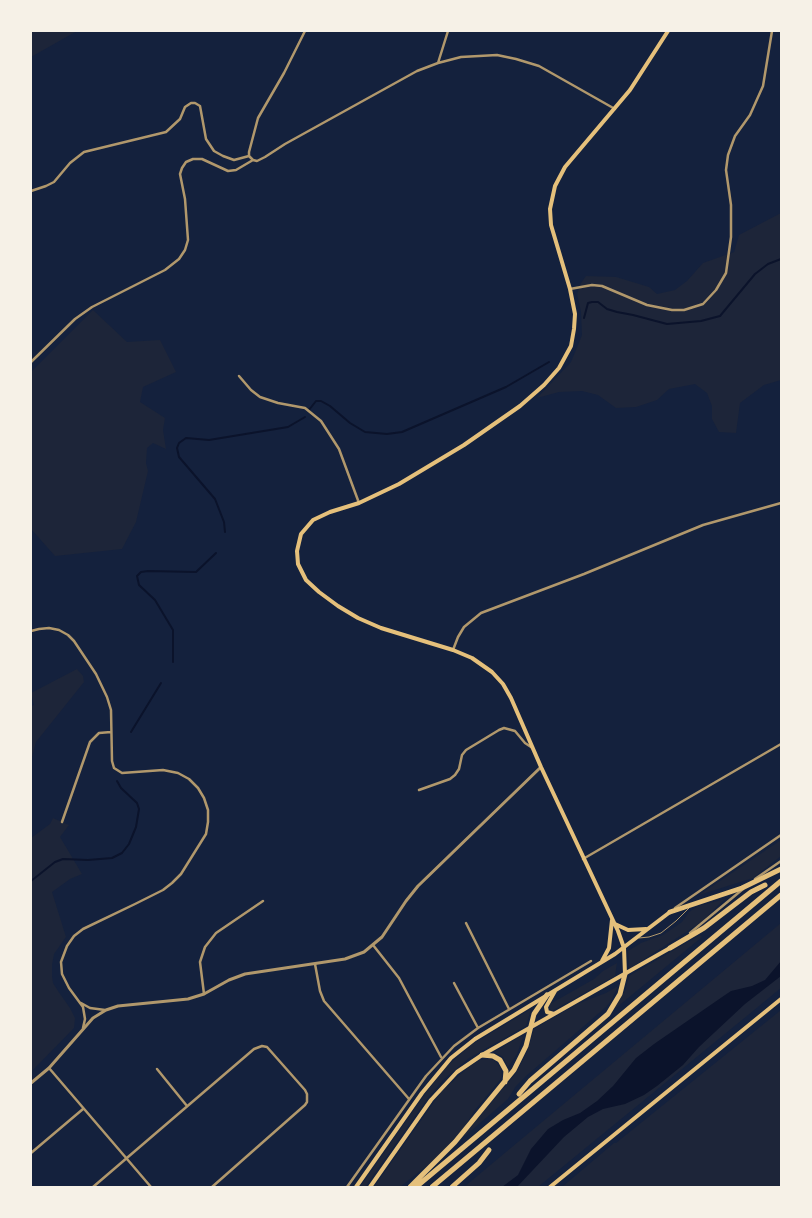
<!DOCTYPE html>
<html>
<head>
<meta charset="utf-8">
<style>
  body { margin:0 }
  #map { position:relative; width:812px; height:1218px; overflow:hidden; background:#14213d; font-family:Arial,sans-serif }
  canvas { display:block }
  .frame { position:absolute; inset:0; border:32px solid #f6f1e7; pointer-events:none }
</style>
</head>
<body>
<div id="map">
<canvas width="812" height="1218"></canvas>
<div class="frame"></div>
</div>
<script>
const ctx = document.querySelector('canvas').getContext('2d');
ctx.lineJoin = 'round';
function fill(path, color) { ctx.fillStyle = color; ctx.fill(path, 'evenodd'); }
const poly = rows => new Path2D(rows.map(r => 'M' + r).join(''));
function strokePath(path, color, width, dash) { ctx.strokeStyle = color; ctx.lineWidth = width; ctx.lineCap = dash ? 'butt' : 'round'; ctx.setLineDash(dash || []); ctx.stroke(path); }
const green = poly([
  [31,31,77,31,31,57],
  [781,213,781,380,764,385,740,403,736,433,719,432,712,419,712,406,707,393,695,384,669,389,657,400,636,407,616,408,598,395,582,391,559,392,537,398,571,362,582,335,581,312,577,294,581,283,586,276,616,277,649,287,657,294,675,290,687,281,703,263,734,252,739,235],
  [93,310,127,342,160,340,176,372,143,387,140,402,165,418,163,430,166,449,153,443,147,448,146,463,148,471,136,522,122,549,55,556,31,529,31,372],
  [77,669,83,676,84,682,36,742,31,761,31,706,34,705,31,693],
  [53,818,69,825,60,837,82,874,70,879,52,892,66,937,54,954,52,965,52,976,53,983,58,991,70,1008,75,1018,74,1028,31,1072,31,838,50,824],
  [781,840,781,856,753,878,699,895],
  [725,899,700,923,629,969,628,951,641,943,663,935,682,922,689,912,698,906],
  [781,923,781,988,538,1187,464,1187],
  [700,935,702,937,616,1008,615,1007,625,991,629,976],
  [617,963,615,976,552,1011,550,1009,550,1004,594,979,603,971],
  [618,986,611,1001,606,1007,526,1076,516,1086,508,1099,465,1136,464,1135,516,1073,527,1052,534,1029,577,1004,606,993],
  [531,1009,526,1026,469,1058,443,1080,428,1098,365,1187,360,1187,425,1094,446,1067,471,1045],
  [781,1010,781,1187,562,1187,614,1143,616,1143],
  [521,1036,523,1037,517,1054,508,1067,503,1057,494,1052],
  [490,1059,494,1060,501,1068,502,1076,500,1080,474,1111,464,1128,450,1143,434,1160,400,1187,374,1187,441,1092,470,1066,480,1060]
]);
const water = poly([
  [781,961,781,976,745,1004,699,1047,683,1065,657,1086,644,1095,625,1104,603,1109,588,1117,564,1137,517,1187,502,1187,518,1175,531,1149,548,1129,563,1120,580,1113,597,1101,613,1086,636,1058,654,1044,725,995,731,991,752,986,765,980]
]);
const stream = poly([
  [584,318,588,303,592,302,598,302,607,309,617,312,633,315,667,324,701,321,720,316,755,274,768,264,781,259],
  [309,410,316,401,321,401,330,406,350,423,365,432,387,434,402,432,506,387,549,362],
  [225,532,224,522,215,499,179,457,177,448,179,443,186,438,209,440,288,427,305,417],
  [173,662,173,630,155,600,139,585,137,576,141,572,148,571,196,572,216,553],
  [131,732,161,683],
  [31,881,55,862,63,859,88,860,112,858,122,853,129,844,136,827,139,809,137,803,121,788,117,781]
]);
const service = poly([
  [639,938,649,937,661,933,676,921,689,908]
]);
const minor = poly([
  [305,31,284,73,258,118,249,152,249,156,253,160,257,161,265,157,285,144,417,71,438,63,461,57,497,55,516,59,539,66,615,109],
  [438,63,448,31],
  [31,191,46,186,54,182,70,163,84,152,166,132,180,119,185,107,191,103,195,103,200,106,206,139,214,151,223,156,234,160,249,156],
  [570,289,592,285,602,286,647,305,672,310,684,310,703,304,716,290,726,273,731,237,731,205,726,170,728,155,735,136,750,115,763,86,772,31],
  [31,362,75,319,92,307,165,270,179,259,185,250,188,240,185,199,180,174,182,168,186,162,193,159,202,159,228,171,236,170,253,160],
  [239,376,251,390,260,397,278,403,305,408,321,421,339,449,359,503],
  [31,631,39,629,49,628,59,630,68,635,74,641,96,674,107,697,111,710,112,761,114,768,122,773,163,770,178,773,189,779,198,788,204,798,208,810,208,822,206,834,181,874,172,883,163,890,135,904,83,929,74,936,67,946,61,962,62,974,69,988,83,1007,85,1019,83,1028],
  [453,650,458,637,464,627,481,613,584,574,703,525,781,503],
  [419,790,450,779,455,775,459,769,462,755,466,750,499,730,504,728,515,731,525,743,531,747],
  [62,822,90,742,99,733,111,732],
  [583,859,781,744],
  [755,879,781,861],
  [675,908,781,835],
  [466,923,509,1009],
  [690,933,743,889],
  [373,945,399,978,441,1057],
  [315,964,320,991,324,1001,409,1099],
  [454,983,478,1028],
  [204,994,200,962,205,947,216,933,263,901],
  [81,1003,90,1008,105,1010],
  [49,1068,151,1187],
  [157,1069,187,1106],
  [31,1153,83,1109],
  [93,1187,254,1049,262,1046,267,1047,305,1090,307,1094,307,1102,305,1105,212,1187],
  [347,1187,426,1076,454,1046,478,1028,591,961]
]);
const tertiary = poly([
  [31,1083,49,1068,93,1018,106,1010,118,1006,188,999,204,994,229,980,245,974,345,959,364,952,382,937,406,901,418,886,541,767]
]);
const secondary = poly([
  [615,924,628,930,646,929],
  [602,961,609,948,612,920],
  [625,974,624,948,618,931,541,767,511,698,503,684,492,672,472,658,453,650,381,628,358,618,338,606,319,592,306,580,298,564,297,551,301,534,313,520,330,512,359,503,399,484,464,445,520,406,544,385,559,368,571,346,574,329,575,314,570,289,551,225,550,209,555,186,565,167,630,90,668,31],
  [554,1014,547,1012,546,1007,555,991],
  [356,1187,422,1093,451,1058,475,1039,615,954,670,912],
  [370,1187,431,1100,457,1072,482,1055,670,948],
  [550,1187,781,999]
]);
const motorway = poly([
  [670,912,742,888,781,869],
  [670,948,704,928,751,892,765,885],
  [482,1055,493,1056,500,1060,506,1071,505,1082],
  [519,1094,530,1081,608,1014,620,994,625,974],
  [410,1187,455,1142,514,1070,526,1046,534,1014,547,995],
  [416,1187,781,881],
  [432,1187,781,895],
  [452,1187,479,1163,489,1150]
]);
fill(green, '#1d2539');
fill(water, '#0b132b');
strokePath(stream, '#0b132b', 2);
strokePath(service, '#b1986c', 1);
strokePath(minor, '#b1986c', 2.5);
strokePath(tertiary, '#b1986c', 3);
strokePath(secondary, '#e5c07b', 4);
strokePath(motorway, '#e5c07b', 5);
</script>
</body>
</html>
